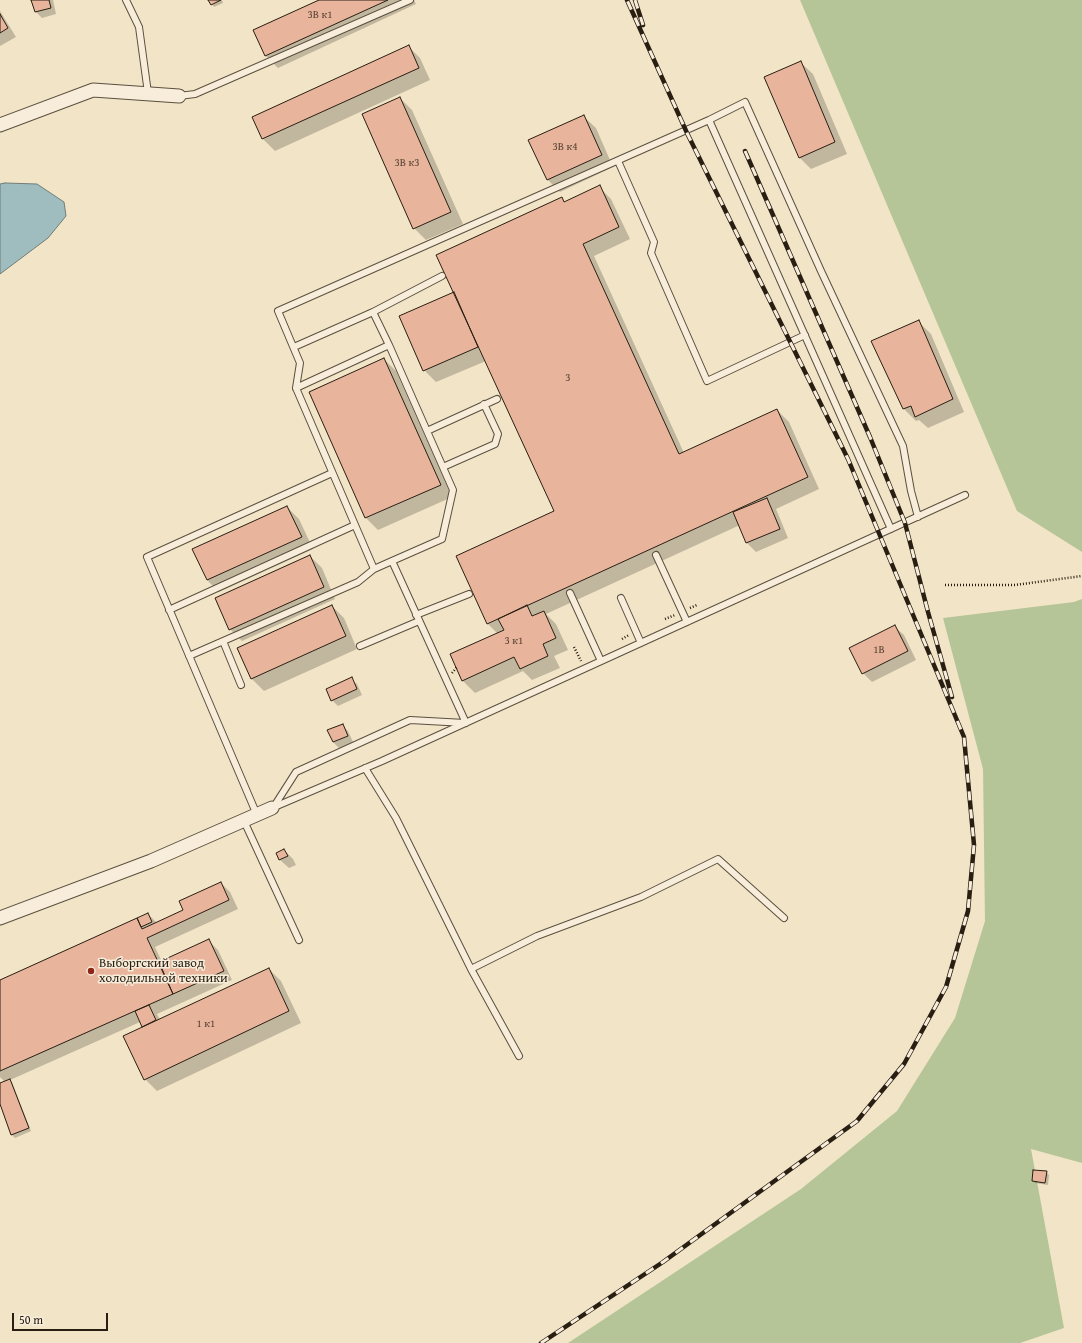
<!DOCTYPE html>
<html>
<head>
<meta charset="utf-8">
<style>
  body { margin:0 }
  #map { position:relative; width:1082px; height:1343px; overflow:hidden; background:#f2e4c6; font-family:"Gentium Book Plus",serif }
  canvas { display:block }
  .scale { position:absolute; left:12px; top:1313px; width:96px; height:18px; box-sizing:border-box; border:2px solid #281e12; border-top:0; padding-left:5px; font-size:12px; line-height:14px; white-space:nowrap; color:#281e12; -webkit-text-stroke:3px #f7edda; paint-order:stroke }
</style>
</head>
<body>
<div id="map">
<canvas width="1082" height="1343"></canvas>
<div class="scale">50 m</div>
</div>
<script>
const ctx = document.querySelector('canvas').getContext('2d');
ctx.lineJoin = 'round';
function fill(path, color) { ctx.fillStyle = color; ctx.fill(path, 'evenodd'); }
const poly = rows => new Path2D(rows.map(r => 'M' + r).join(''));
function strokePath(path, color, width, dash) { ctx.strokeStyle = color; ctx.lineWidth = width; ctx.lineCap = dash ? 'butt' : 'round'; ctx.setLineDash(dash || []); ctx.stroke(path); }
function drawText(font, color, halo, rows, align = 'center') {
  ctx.font = font + ' "Gentium Book Plus",serif'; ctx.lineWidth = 3; ctx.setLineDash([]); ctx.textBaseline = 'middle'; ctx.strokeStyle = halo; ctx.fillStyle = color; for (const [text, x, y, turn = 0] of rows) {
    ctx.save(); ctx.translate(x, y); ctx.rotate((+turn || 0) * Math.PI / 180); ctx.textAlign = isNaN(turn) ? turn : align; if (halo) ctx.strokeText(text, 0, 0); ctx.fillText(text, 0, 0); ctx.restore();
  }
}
const green = poly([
  [800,0,1082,0,1082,552,1017,511],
  [1082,599,1082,1163,1031,1149,1064,1328,1020,1343,568,1343,801,1189,897,1111,955,1018,985,921,983,769,943,618,1074,602]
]);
const water = poly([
  [5,183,37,184,64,202,66,216,48,238,0,274,0,184,5,183]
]);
const shadow = poly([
  [32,0,53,0,56,14,42,18,36,12],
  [210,0,222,0,223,3,214,7],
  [322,0,414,0,416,4,278,68,266,56,254,31],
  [0,11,16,37,0,46],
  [408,46,420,58,430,80,275,151,263,139,253,117],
  [800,62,813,74,847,154,811,169,799,157],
  [400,98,412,110,463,224,426,240,414,228],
  [583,116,596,128,613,167,560,192,548,180],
  [599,187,611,199,630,239,594,256,684,453,777,410,789,422,819,489,776,509,788,538,756,552,747,543,740,525,546,614,556,624,568,650,554,656,560,668,532,680,523,671,475,693,463,681,451,655,497,633,487,623,555,512,486,361,436,382,424,370,455,292,562,198,565,202],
  [919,322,931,334,964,412,928,428,919,420,916,421,904,409,873,342],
  [384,359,396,371,452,497,378,530,366,518,310,392],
  [287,507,299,519,313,549,219,592,207,580],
  [310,556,322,568,335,599,242,641,230,629],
  [332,606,344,618,357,649,264,691,252,679,238,648],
  [895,627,904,635,916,660,872,682,863,673],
  [351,679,357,684,362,695,338,706,332,700],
  [342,725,348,731,353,742,339,748,333,742],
  [284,850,293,859,296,865,289,868,280,860],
  [221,883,230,892,238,909,155,947,162,962,209,941,218,950,232,980,157,1014,160,1020,269,969,281,981,301,1023,157,1091,145,1079,144,1028,140,1022,10,1080,12,1082,31,1131,15,1138,12,1135,0,1102,0,1084,5,1082,0,1077,0,982,148,914,157,923,185,911],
  [1046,1172,1049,1175,1048,1185,1035,1183,1033,1181]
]);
const building = poly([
  [31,0,49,0,51,8,35,12,31,0],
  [208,0,221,0,211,5,208,0],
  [319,0,388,0,265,56,253,30,319,0],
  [0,14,8,28,0,33,0,14],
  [409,45,419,68,262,139,252,117,409,45],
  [801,61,835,142,799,158,764,77,801,61],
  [400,97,451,212,413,229,362,114,400,97],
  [584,115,602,155,547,180,528,140,584,115],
  [600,185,619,227,583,244,679,454,777,409,808,477,487,624,456,556,554,511,436,255,562,197,564,202,600,185],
  [454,292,478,347,423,371,399,316,454,292],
  [919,320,953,399,915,417,911,406,903,409,871,341,919,320],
  [384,358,441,485,365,518,309,392,384,358],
  [767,498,780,529,746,543,733,512,767,498],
  [287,506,302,537,207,580,192,549,287,506],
  [310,555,324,587,229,630,215,598,310,555],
  [332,605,346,636,251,679,237,648,332,605],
  [527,605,532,616,544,611,556,638,543,644,548,656,520,669,514,657,462,681,450,654,504,630,498,619,527,605],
  [895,625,908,651,862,674,849,648,895,625],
  [352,677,357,689,331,701,326,689,352,677],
  [343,724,348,736,333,742,327,730,343,724],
  [284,849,288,856,279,860,276,853,284,849],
  [221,882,229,900,147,938,173,994,0,1071,0,980,137,918,142,929,183,910,179,901,221,882],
  [148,913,152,922,141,927,137,918,148,913],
  [209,939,224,971,173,994,159,962,209,939],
  [269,968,289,1011,144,1080,123,1036,269,968],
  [149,1005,156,1020,142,1027,135,1011,149,1005],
  [10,1079,29,1128,11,1135,0,1104,0,1083,10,1079],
  [1033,1170,1047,1171,1045,1183,1032,1181,1033,1170]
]);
const path = poly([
  [945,585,1015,585,1082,576],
  [690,608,697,605],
  [665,619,675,615],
  [622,639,629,635],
  [574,647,581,661],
  [452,673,457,667]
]);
const lane = poly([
  [126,0,139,27,148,93],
  [179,96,195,94,410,0],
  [709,120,891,529],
  [618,161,654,242,651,253,707,381,805,335],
  [373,312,442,276],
  [294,347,373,312,389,345],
  [296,388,300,363,278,311,709,120,745,102,821,271,903,446,911,491,918,517],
  [427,431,497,399],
  [443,467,495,444,498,434,484,404],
  [656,555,687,622],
  [392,561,374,569,296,388,389,345,453,490,442,539,392,561,466,723],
  [570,593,601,661],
  [621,598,641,643],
  [169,610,355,525],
  [416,615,469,594],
  [223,641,241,685],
  [360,646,419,621],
  [189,656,358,582,374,569],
  [365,768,396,818,471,969,519,1056],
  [272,808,382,761,965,495],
  [273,808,296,772,410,720,465,723],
  [257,815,147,557,332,473],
  [244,821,299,940],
  [471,969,537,936,641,897,718,859,784,918]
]);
const street = poly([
  [0,125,93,90,179,96],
  [0,918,151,861,272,808]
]);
const rail = poly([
  [635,0,643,25],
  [745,151,870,437,905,523,928,612,952,697],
  [541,1343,663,1262,857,1121,904,1064,946,987,968,911,974,845,964,737,848,459,687,133,627,0]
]);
const markers = [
  [91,971,4,"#8f2418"]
];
const numberNames = [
  ["3В к1",320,15],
  ["3В к4",565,147],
  ["3В к3",407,163],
  ["3",568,378],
  ["3 к1",514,641],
  ["1В",879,650],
  ["1 к1",206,1024]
];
const poiNames = [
  ["Выборгский завод",99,964],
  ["холодильной техники",99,979]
];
fill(green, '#b6c598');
fill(water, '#9fbcbe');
strokePath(water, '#6f7d79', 1);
fill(shadow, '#0003');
fill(building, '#e8b49c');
strokePath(building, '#281e12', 1);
strokePath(lane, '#5a503f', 8);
strokePath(street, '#5a503f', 15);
strokePath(path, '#281e12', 2.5, [1, 2]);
strokePath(lane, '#f7edda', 6);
strokePath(street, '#f7edda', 13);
strokePath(rail, '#281e12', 4.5);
strokePath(rail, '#f7edda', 3, [9]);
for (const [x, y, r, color] of markers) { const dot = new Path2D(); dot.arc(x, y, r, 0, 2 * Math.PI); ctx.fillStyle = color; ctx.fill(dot); strokePath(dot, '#f7edda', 1.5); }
drawText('11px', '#584434', null, numberNames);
drawText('13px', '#281e12', '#f7edda', poiNames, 'left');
</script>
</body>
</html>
